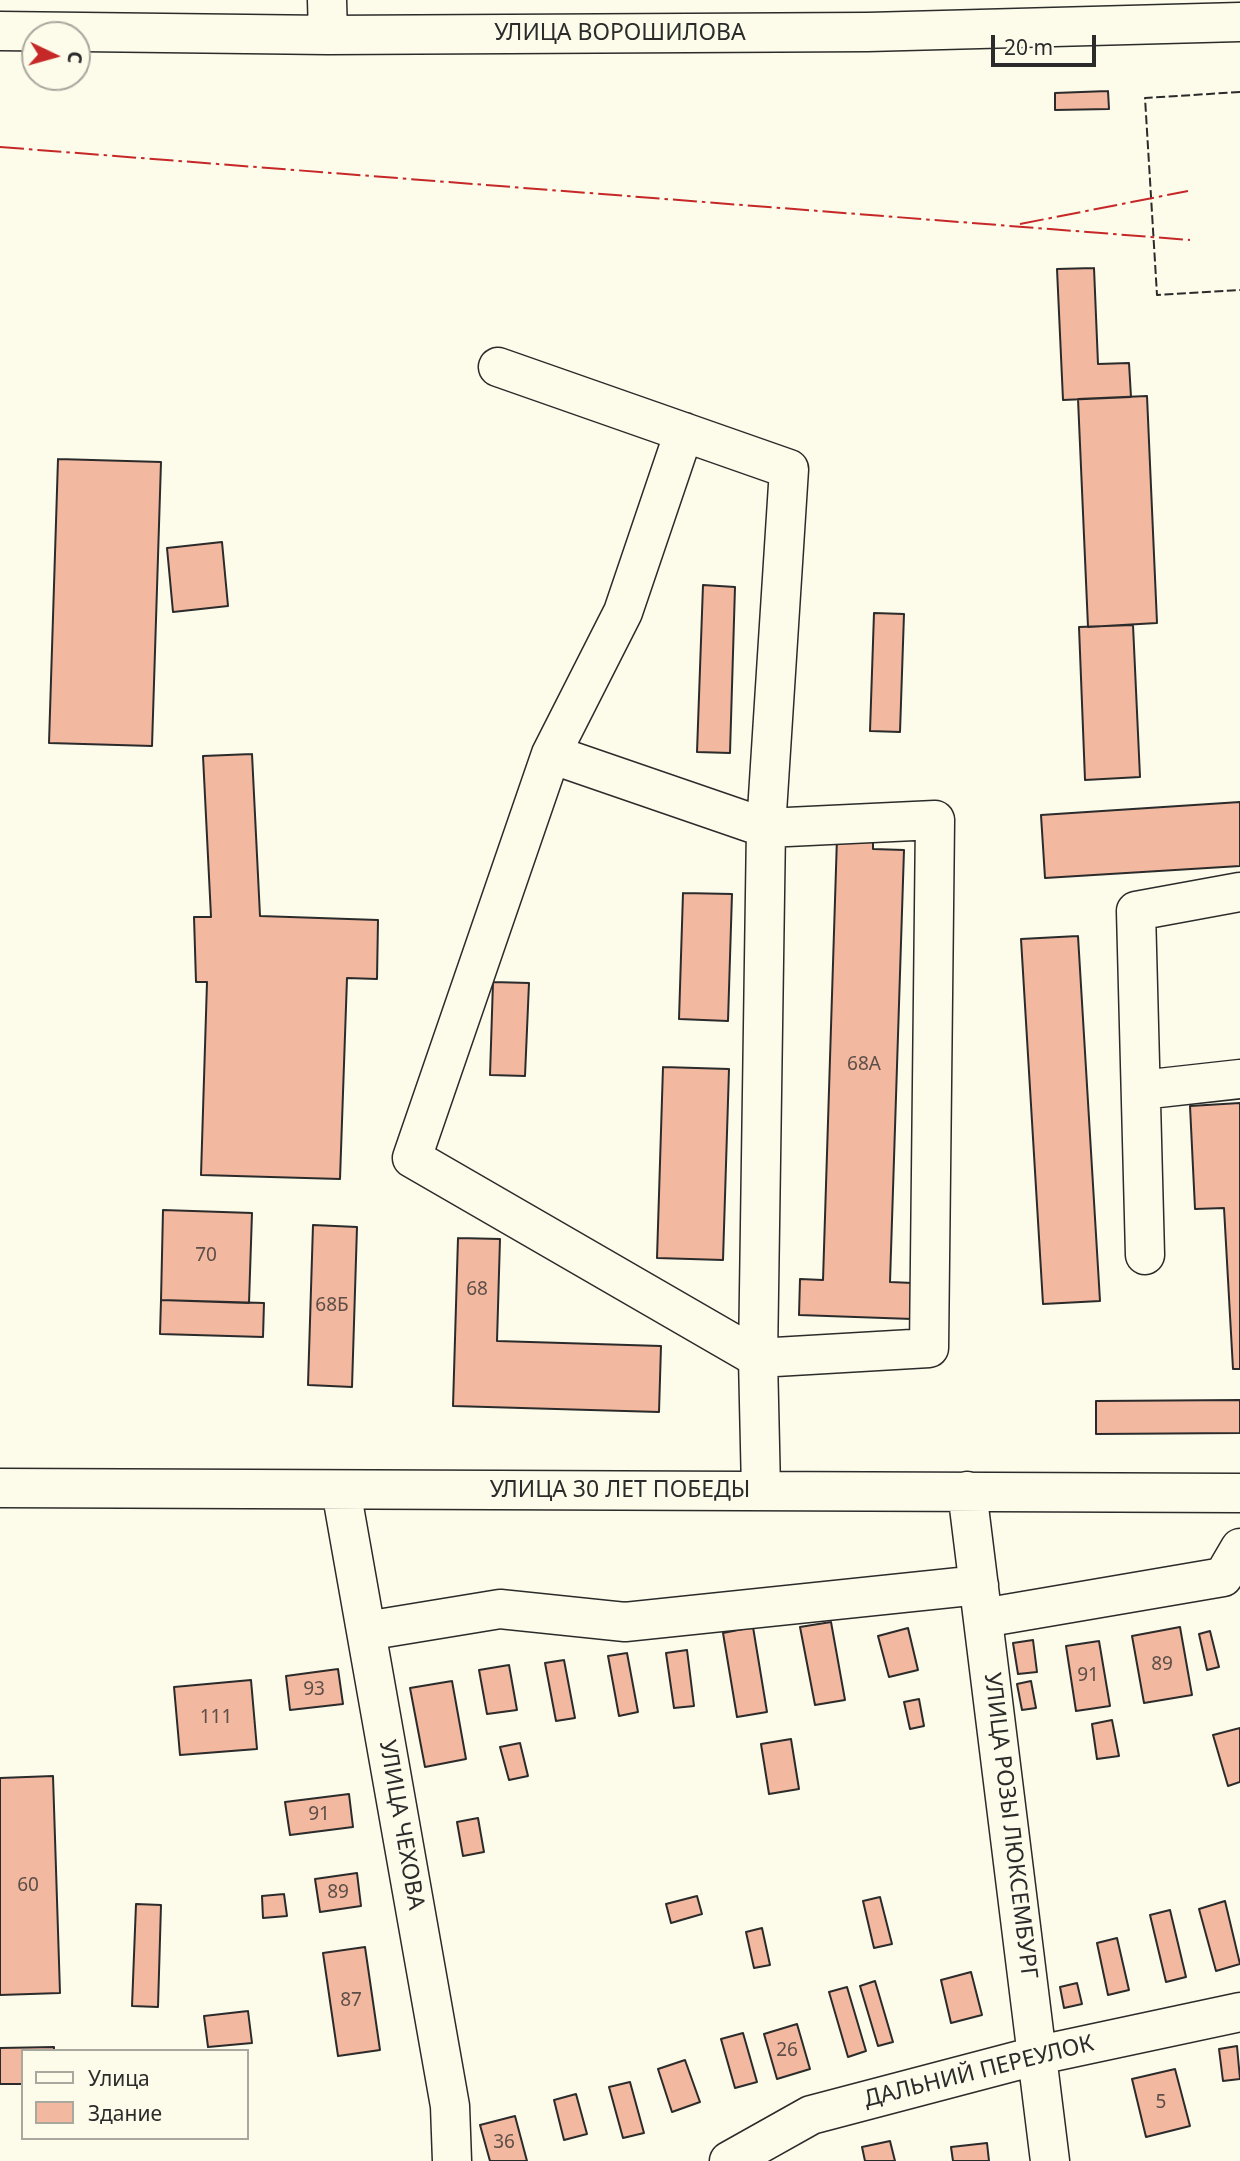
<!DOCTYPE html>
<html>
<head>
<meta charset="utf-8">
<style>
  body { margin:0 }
  #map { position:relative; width:1240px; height:2161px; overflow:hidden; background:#fdfbea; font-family:"Noto Sans",sans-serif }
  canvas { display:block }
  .legend { position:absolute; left:21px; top:2049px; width:228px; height:91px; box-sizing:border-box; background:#fdfbea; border:2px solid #a9a89e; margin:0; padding:9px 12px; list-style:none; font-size:21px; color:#2b2b2b }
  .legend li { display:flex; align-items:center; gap:14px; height:35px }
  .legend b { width:35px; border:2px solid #a9a89e }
  .north { position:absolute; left:21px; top:21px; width:70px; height:70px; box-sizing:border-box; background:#fdfbea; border:2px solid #a9a89e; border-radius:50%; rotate:95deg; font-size:19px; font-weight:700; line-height:28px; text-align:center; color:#2b2b2b }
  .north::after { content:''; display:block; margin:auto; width:24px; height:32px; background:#c62828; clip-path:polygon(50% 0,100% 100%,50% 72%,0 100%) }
  .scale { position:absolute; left:991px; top:35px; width:105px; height:32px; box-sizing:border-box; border:4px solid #2b2b2b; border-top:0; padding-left:9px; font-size:21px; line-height:24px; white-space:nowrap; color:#2b2b2b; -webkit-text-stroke:5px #fdfbea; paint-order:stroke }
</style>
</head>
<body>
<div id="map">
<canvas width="1240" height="2161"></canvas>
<ul class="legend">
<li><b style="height:9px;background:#fdfbea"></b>Улица</li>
<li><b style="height:19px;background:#f2b8a0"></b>Здание</li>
</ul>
<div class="north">С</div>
<div class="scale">20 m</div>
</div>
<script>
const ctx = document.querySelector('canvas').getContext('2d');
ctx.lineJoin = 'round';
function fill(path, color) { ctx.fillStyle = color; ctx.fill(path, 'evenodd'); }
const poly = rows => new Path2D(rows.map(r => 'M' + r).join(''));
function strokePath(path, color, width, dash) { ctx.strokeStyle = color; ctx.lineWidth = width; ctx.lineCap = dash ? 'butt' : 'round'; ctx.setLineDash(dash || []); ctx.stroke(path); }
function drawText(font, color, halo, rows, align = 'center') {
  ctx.font = font + ' "Noto Sans",sans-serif'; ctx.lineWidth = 5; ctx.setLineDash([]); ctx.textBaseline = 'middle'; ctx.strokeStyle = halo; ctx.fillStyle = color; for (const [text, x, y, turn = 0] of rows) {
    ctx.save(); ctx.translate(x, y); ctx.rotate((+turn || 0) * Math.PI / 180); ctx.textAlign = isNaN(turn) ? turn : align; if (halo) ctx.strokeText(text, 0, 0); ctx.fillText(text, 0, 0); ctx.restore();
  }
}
const building = poly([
  [1108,91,1109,109,1055,110,1055,93,1108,91],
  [1094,268,1098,364,1129,363,1131,397,1063,400,1057,269,1094,268],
  [1147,396,1157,623,1088,627,1078,399,1147,396],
  [58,459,161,462,152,746,49,743,58,459],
  [222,542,228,606,173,612,167,548,222,542],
  [703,585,735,587,730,753,697,752,703,585],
  [874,613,904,614,900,732,870,731,874,613],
  [1133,625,1140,777,1085,780,1079,627,1133,625],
  [252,754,260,916,378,920,377,979,347,978,340,1179,201,1175,207,982,196,982,194,917,211,917,203,756,252,754],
  [1240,802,1240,866,1045,878,1041,815,1240,802],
  [837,837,873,838,873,849,904,850,890,1282,913,1283,912,1319,799,1315,800,1279,823,1280,837,837],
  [683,893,732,894,728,1021,679,1019,683,893],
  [1078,936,1100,1301,1043,1304,1021,939,1078,936],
  [493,982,529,983,525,1076,490,1075,493,982],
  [663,1067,729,1069,723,1260,657,1258,663,1067],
  [1240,1103,1240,1369,1233,1369,1224,1208,1195,1209,1190,1106,1240,1103],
  [163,1210,252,1213,249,1303,161,1300,163,1210],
  [313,1225,357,1227,352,1387,308,1385,313,1225],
  [458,1238,500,1239,497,1341,661,1346,659,1412,453,1406,458,1238],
  [161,1300,264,1303,263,1337,160,1334,161,1300],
  [1240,1400,1240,1433,1096,1434,1096,1401,1240,1400],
  [831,1622,845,1700,815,1705,800,1627,831,1622],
  [753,1627,767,1712,737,1717,723,1633,753,1627],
  [1180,1627,1192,1695,1144,1703,1132,1636,1180,1627],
  [908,1628,918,1670,889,1677,878,1636,908,1628],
  [1210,1631,1219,1667,1207,1670,1199,1634,1210,1631],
  [1033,1640,1037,1672,1018,1674,1013,1643,1033,1640],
  [1099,1641,1110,1706,1076,1711,1066,1646,1099,1641],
  [687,1650,694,1706,674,1708,666,1653,687,1650],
  [627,1653,638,1712,619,1716,608,1656,627,1653],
  [564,1660,575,1718,556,1721,545,1663,564,1660],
  [509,1665,517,1710,487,1714,479,1670,509,1665],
  [338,1669,343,1704,290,1710,286,1676,338,1669],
  [251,1680,257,1749,180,1755,174,1687,251,1680],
  [452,1681,466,1759,425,1767,410,1688,452,1681],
  [1031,1681,1036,1708,1022,1710,1017,1684,1031,1681],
  [919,1699,924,1726,910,1729,904,1702,919,1699],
  [1112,1720,1119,1756,1097,1759,1092,1724,1112,1720],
  [1240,1728,1240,1782,1228,1786,1213,1735,1240,1728],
  [791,1739,799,1789,769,1794,761,1744,791,1739],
  [520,1743,528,1776,509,1780,500,1747,520,1743],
  [53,1776,60,1993,0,1995,0,1778,53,1776],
  [349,1794,353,1827,290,1835,285,1802,349,1794],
  [478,1818,484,1852,463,1856,457,1822,478,1818],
  [357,1873,361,1906,320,1912,315,1879,357,1873],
  [284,1894,287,1916,263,1918,262,1896,284,1894],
  [697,1896,702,1914,671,1923,666,1904,697,1896],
  [880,1897,892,1944,874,1948,863,1901,880,1897],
  [1225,1901,1240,1964,1216,1971,1199,1909,1225,1901],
  [136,1904,161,1905,158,2007,132,2006,136,1904],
  [1170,1910,1186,1977,1166,1982,1150,1915,1170,1910],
  [762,1928,770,1965,754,1968,746,1932,762,1928],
  [1117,1938,1129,1990,1108,1995,1097,1943,1117,1938],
  [365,1947,380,2050,338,2056,323,1953,365,1947],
  [971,1972,982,2015,951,2023,941,1980,971,1972],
  [875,1981,893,2042,878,2046,860,1986,875,1981],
  [1077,1983,1082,2004,1064,2008,1060,1987,1077,1983],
  [847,1987,866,2051,848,2057,829,1992,847,1987],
  [248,2011,252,2043,208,2047,204,2016,248,2011],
  [797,2024,810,2069,777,2079,764,2034,797,2024],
  [743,2033,757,2082,735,2088,721,2039,743,2033],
  [1237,2046,1240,2079,1223,2081,1219,2049,1237,2046],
  [54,2047,54,2051,23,2051,23,2084,0,2084,0,2048,54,2047],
  [685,2060,700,2102,672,2112,658,2069,685,2060],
  [1175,2069,1190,2126,1146,2137,1132,2079,1175,2069],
  [630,2082,644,2133,623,2138,609,2087,630,2082],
  [576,2094,587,2134,564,2140,554,2100,576,2094],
  [515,2116,527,2161,490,2161,480,2125,515,2116],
  [890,2141,895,2161,865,2161,862,2147,890,2141],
  [987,2143,989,2161,953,2161,951,2147,987,2143]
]);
const minor = poly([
  [327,0,328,35],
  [0,31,328,35,868,32,1240,22],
  [498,367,789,469,766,828,758,1358,761,1490],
  [551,754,766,828,935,820,929,1348,758,1358,412,1158,551,754,623,612,684,432],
  [1141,1090,1240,1079],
  [1145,1255,1136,911,1240,892],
  [0,1488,1240,1493],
  [341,1490,450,2106,452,2161],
  [967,1491,1050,2161],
  [983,1618,1223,1577,1240,1548],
  [366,1631,500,1609,625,1622,979,1585],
  [729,2161,811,2115,1039,2055,1240,2012]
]);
const fence = poly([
  [1240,92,1145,98,1157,295,1240,290]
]);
const power = poly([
  [0,147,1190,240],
  [1020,224,1188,191]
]);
const numberNames = [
  ["68А",864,1065],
  ["70",206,1256],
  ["68",477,1290],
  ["68Б",332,1306],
  ["89",1162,1665],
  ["91",1088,1676],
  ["93",314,1690],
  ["111",216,1718],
  ["91",319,1815],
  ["60",28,1886],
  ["89",338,1893],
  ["87",351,2001],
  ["26",787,2051],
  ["5",1161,2103],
  ["36",504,2143]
];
const streetNames = [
  ["УЛИЦА ВОРОШИЛОВА",620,33],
  ["УЛИЦА 30 ЛЕТ ПОБЕДЫ",620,1490],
  ["УЛИЦА ЧЕХОВА",401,1825,80],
  ["УЛИЦА РОЗЫ ЛЮКСЕМБУРГ",1010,1826,83],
  ["ДАЛЬНИЙ ПЕРЕУЛОК",979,2072,-14]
];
fill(building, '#f2b8a0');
strokePath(building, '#2b2b2b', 2);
strokePath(minor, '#2b2b2b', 41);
strokePath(minor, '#fdfbea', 38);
strokePath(fence, '#2b2b2b', 2, [9, 3.5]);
strokePath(power, '#c62828', 2, [24, 5, 3.5, 5]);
drawText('19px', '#5d4e48', null, numberNames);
drawText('23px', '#2b2b2b', '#fdfbea', streetNames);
</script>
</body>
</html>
